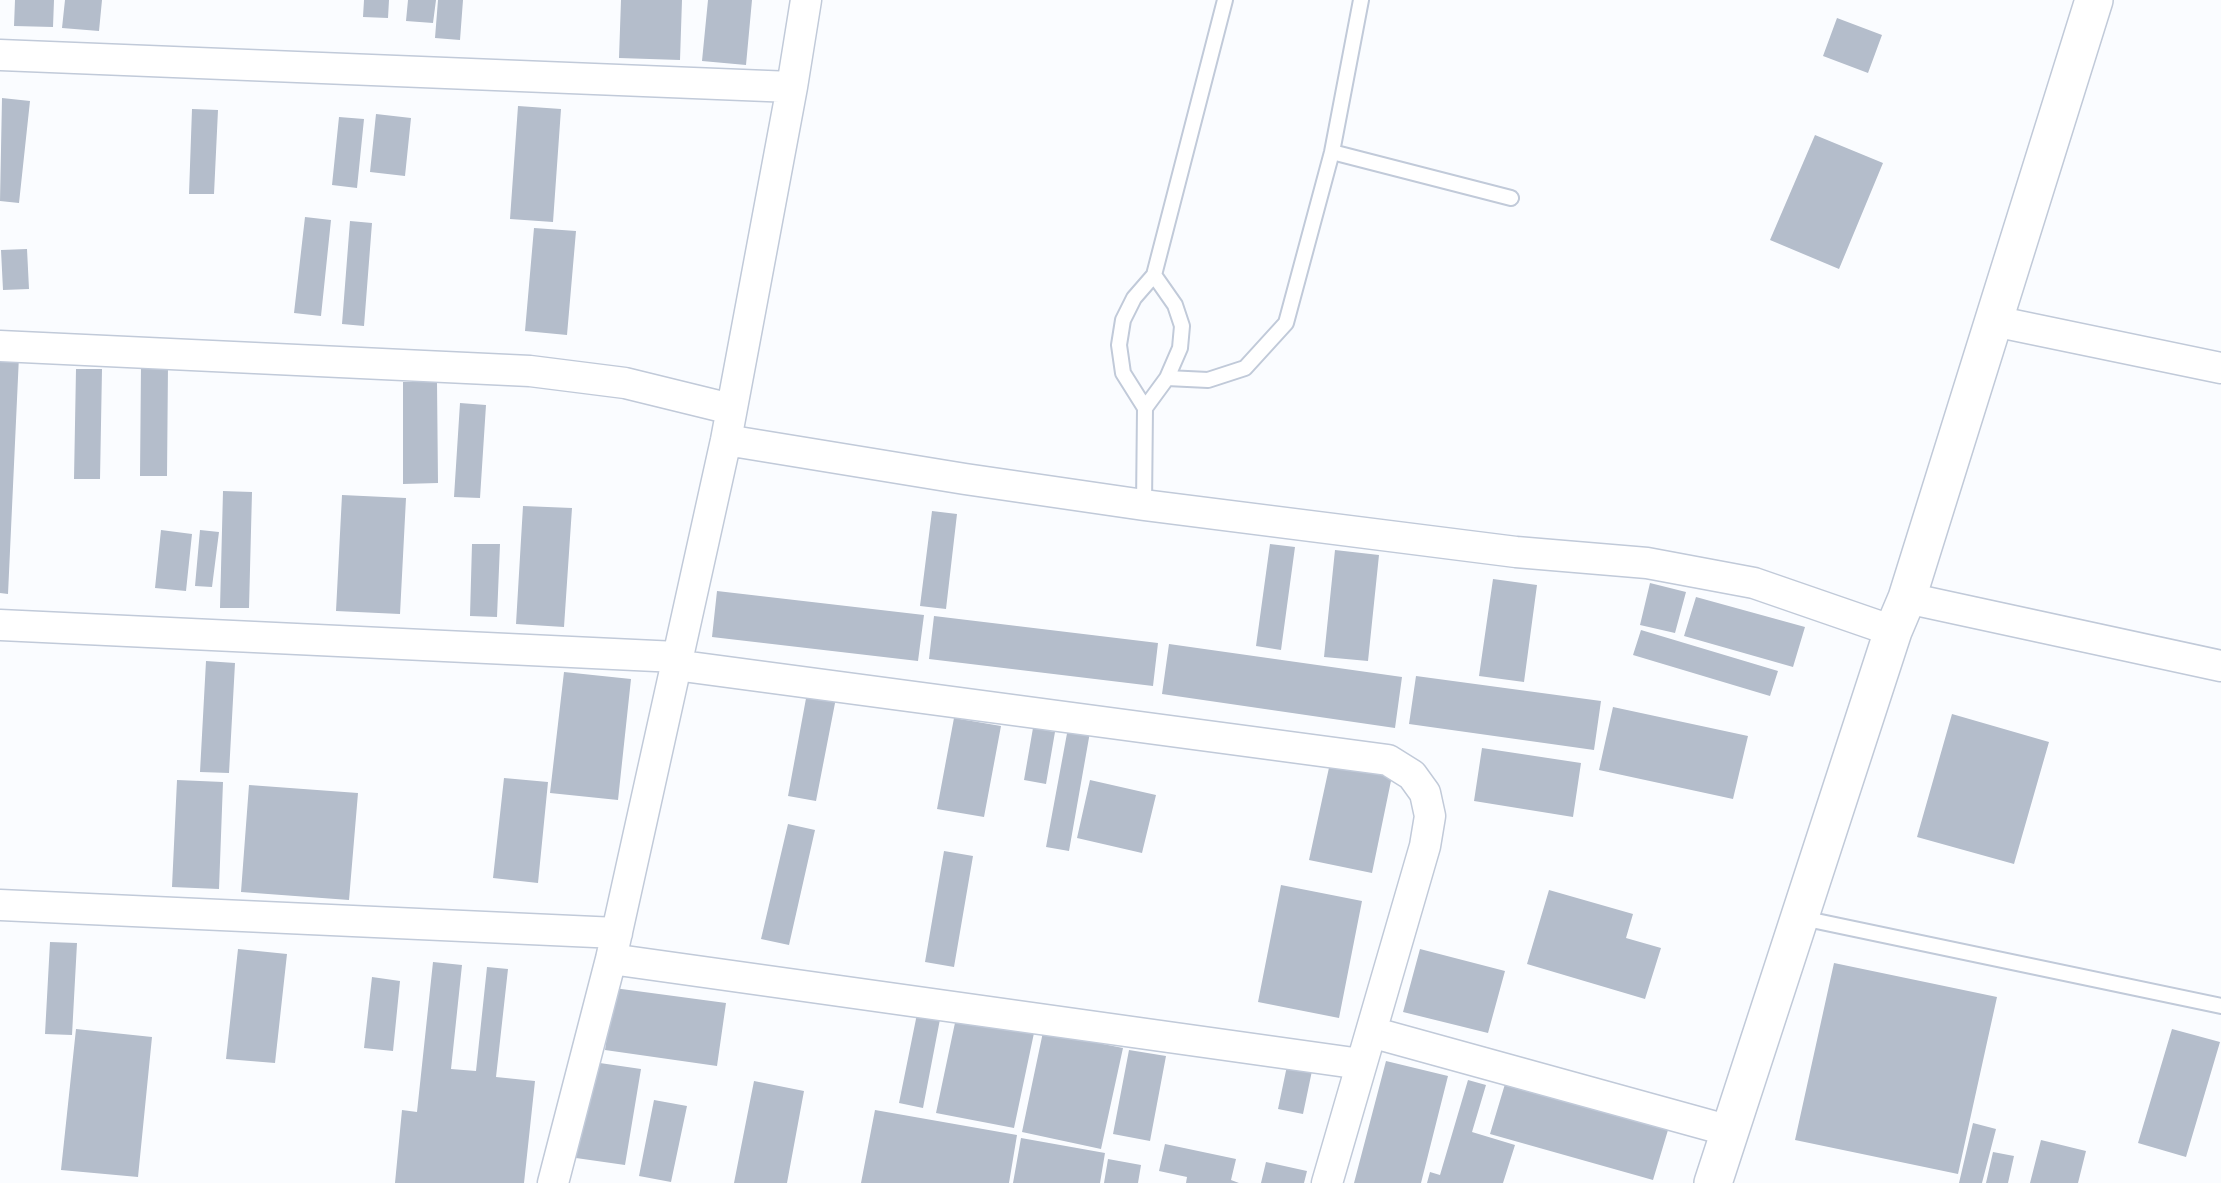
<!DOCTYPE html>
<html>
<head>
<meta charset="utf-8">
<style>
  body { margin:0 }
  canvas { display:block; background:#fafcff }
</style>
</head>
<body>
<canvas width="2221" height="1183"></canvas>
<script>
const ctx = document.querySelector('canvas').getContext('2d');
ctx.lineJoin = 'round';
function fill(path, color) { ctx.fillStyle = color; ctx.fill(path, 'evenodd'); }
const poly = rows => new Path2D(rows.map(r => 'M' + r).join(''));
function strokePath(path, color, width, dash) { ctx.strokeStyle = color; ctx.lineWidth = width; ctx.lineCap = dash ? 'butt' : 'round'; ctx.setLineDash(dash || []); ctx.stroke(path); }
const building = poly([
  [15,0,54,0,53,27,14,26],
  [65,0,102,0,99,31,62,28],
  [364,0,389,0,388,18,363,17],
  [408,0,436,0,433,23,406,21],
  [438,0,463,0,460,40,435,38],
  [621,0,682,0,680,60,619,58],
  [708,0,752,0,746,65,702,61],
  [1837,18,1882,35,1868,73,1823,56],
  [2,98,30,101,19,203,0,201],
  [518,106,561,109,553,222,510,219],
  [192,109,218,110,214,194,189,194],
  [376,114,411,118,405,176,370,172],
  [339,117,364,119,357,188,332,185],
  [1815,135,1883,163,1839,269,1770,240],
  [305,217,331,220,321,316,294,313],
  [350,221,372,223,364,326,342,324],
  [534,228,576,231,567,335,525,331],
  [27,249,29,289,3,290,1,250],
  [0,355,19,356,8,594,0,593],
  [141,365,168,365,167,476,140,476],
  [76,369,102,369,100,479,74,479],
  [403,382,437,382,438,483,403,484],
  [460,403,486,405,480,498,454,497],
  [223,491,252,492,249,608,220,608],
  [342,495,406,498,400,614,336,611],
  [523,506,572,508,564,627,516,624],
  [932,511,957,514,946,609,920,606],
  [161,530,192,534,186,591,155,588],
  [200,530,219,532,212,587,195,586],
  [472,544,500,544,497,617,470,616],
  [1270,544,1295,547,1281,650,1256,646],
  [1335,550,1379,555,1368,661,1324,657],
  [1493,579,1537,585,1524,682,1479,676],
  [1650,583,1686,592,1675,633,1640,625],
  [717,591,924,615,918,661,712,637],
  [1696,597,1805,627,1793,667,1684,636],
  [934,616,1158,643,1153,686,929,659],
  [1641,630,1778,671,1770,696,1633,655],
  [1169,644,1402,677,1395,728,1162,694],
  [206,661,235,663,229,773,200,772],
  [564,672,631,679,618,800,550,793],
  [1416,676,1601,701,1594,750,1409,724],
  [807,693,836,698,816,801,788,796],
  [1613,707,1748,736,1733,799,1599,770],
  [1952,714,2049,742,2014,864,1917,837],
  [954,718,1001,726,984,817,937,809],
  [1033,728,1055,732,1046,784,1024,780],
  [1068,728,1090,732,1069,851,1046,847],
  [1482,748,1581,763,1573,817,1474,801],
  [1330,763,1392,776,1372,873,1309,860],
  [504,778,548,782,538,883,493,878],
  [177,780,223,782,219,889,172,887],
  [1090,780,1156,795,1142,853,1077,838],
  [249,785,358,793,349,900,241,892],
  [788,824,815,830,789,945,761,939],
  [944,851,973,856,954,967,925,962],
  [1281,885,1362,901,1339,1018,1258,1002],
  [1549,890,1633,914,1626,938,1661,948,1645,999,1527,964],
  [50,942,77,943,72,1035,45,1034],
  [238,949,287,954,275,1063,226,1059],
  [1420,949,1505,971,1488,1033,1403,1012],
  [433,962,462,965,451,1069,476,1071,487,967,508,969,496,1077,535,1081,524,1183,395,1183,402,1110,417,1112],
  [1834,963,1997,997,1958,1174,1795,1140],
  [372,977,400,981,393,1051,364,1048],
  [614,988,726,1003,717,1066,605,1050],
  [918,1009,941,1014,923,1108,899,1103],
  [956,1018,1034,1033,1014,1128,936,1113],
  [76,1029,152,1037,138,1177,61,1170],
  [2172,1029,2220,1042,2186,1157,2138,1143],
  [1043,1032,1123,1048,1101,1149,1022,1132],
  [1129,1050,1166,1056,1150,1141,1113,1134],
  [1288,1061,1313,1066,1303,1114,1278,1109],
  [1386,1061,1448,1076,1421,1183,1354,1183],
  [593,1062,641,1069,625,1165,576,1158],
  [1468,1080,1486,1085,1472,1132,1515,1145,1503,1183,1427,1183,1430,1172,1440,1175],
  [754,1081,804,1091,787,1183,734,1183],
  [1505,1084,1668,1130,1653,1180,1490,1134],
  [654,1100,687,1106,671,1182,639,1176],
  [875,1110,1017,1135,1009,1183,861,1183],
  [1973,1123,1996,1129,1982,1183,1959,1183],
  [1021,1138,1105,1153,1100,1183,1013,1183],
  [2041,1140,2086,1151,2078,1183,2030,1183],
  [1165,1144,1236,1159,1231,1180,1239,1183,1186,1183,1187,1177,1159,1171],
  [1993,1152,2014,1156,2008,1183,1986,1183],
  [1108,1159,1141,1165,1138,1183,1104,1183],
  [1266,1162,1307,1171,1304,1183,1261,1183]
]);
const service = poly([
  [1332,152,1511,198],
  [1167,378,1208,380,1245,368,1286,323,1332,152,1361,0],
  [1145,408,1123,373,1119,345,1123,320,1134,298,1154,275,1225,0],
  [1144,505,1145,408,1167,378,1180,348,1182,326,1175,305,1154,275],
  [1802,918,2221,1006]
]);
const minor = poly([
  [0,55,792,87],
  [1994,321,2221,368],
  [0,346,530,371,625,383,731,409],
  [726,440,965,479,1144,505,1516,552,1647,563,1754,583,1893,631],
  [1907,598,2221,666],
  [0,625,677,657],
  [675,665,1388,760,1412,775,1425,793,1430,816,1425,846,1327,1183],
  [0,905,617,933],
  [611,959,1361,1064],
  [1371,1032,1730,1131],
  [553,1183,611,959,726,440,792,87,806,0]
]);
const tertiary = poly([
  [1713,1183,1893,631,1907,598,2094,0]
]);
fill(building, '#b4bdcb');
strokePath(service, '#c1cad9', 18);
strokePath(minor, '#c1cad9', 33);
strokePath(tertiary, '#c1cad9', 40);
strokePath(service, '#fff', 14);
strokePath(minor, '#fff', 30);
strokePath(tertiary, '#fff', 37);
</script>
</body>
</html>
